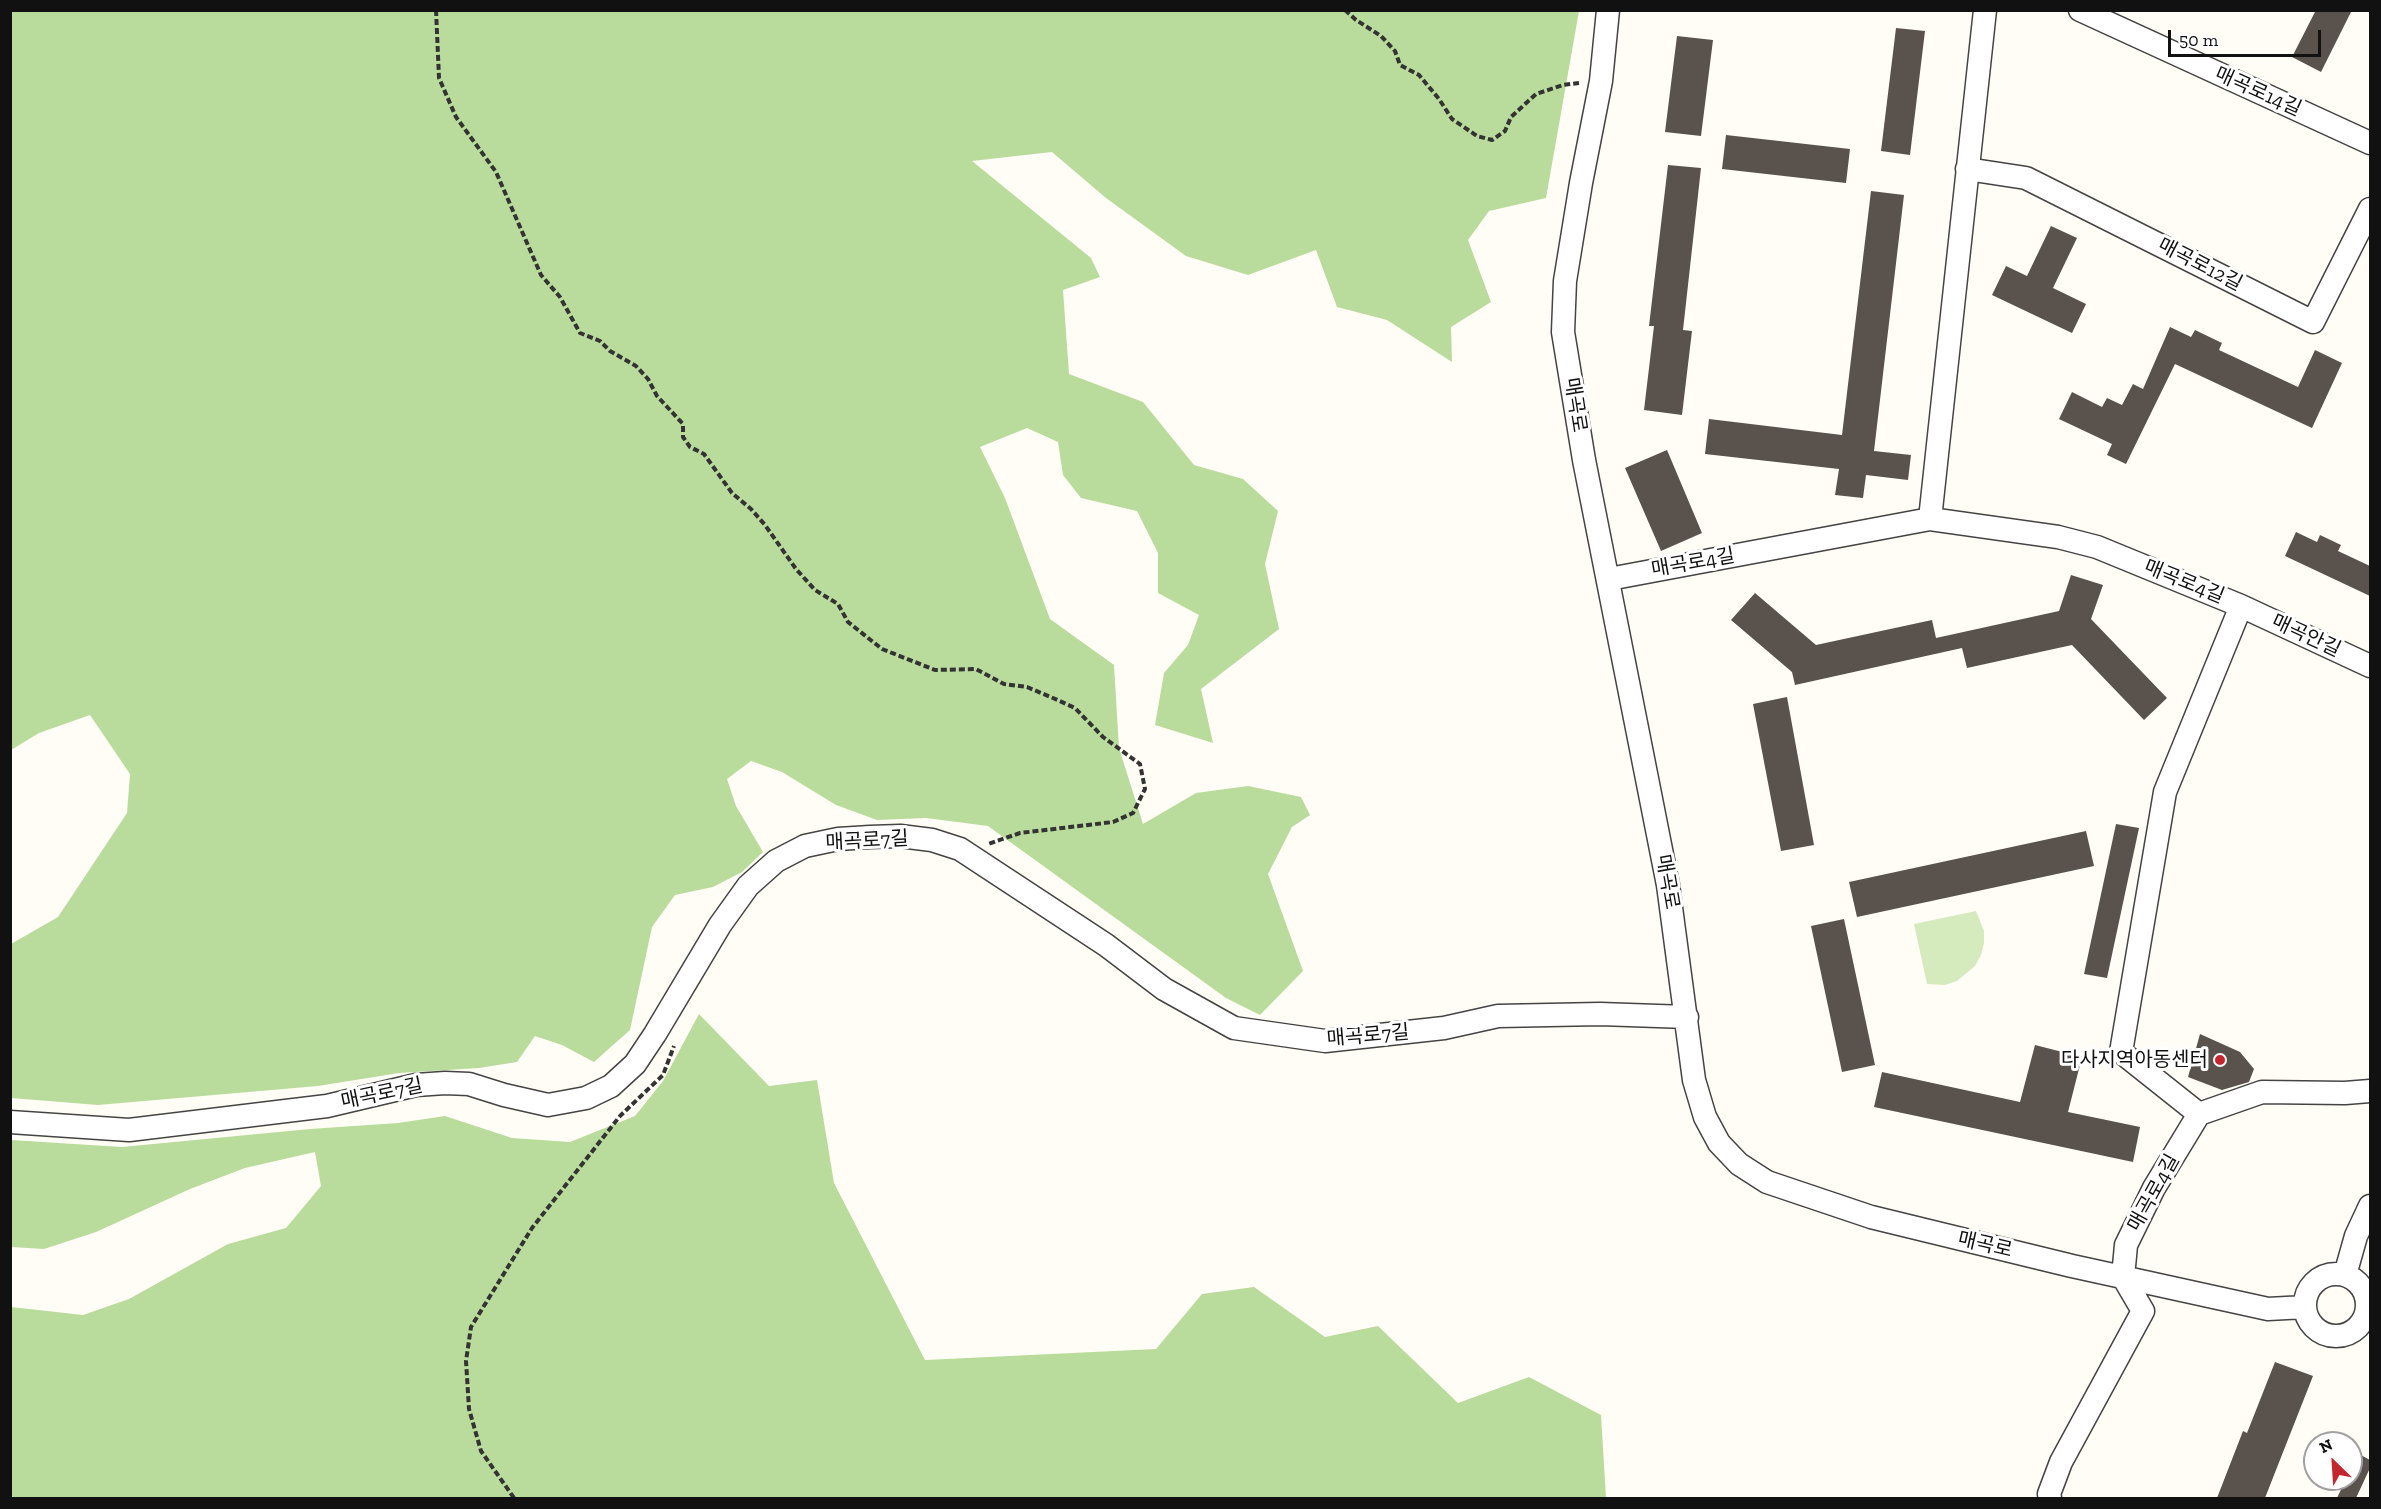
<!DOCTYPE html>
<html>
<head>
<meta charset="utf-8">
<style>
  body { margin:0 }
  #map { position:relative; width:2381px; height:1509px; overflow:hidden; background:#fffdf5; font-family:"Zilla Slab",serif }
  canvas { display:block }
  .frame { position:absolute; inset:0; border:12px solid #111; pointer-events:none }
  .north { position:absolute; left:2303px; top:1431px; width:60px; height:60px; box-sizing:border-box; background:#fff; border:2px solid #a0a0a0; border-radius:50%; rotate:335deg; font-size:16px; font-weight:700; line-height:24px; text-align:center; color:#111 }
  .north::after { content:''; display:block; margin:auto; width:21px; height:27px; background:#c4262e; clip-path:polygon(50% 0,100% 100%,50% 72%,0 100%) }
  .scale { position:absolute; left:2168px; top:30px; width:153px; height:27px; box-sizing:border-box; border:3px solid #111; border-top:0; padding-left:8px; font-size:18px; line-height:21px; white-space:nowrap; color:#111; -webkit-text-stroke:4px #fff; paint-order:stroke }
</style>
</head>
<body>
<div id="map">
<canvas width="2381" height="1509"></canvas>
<div class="frame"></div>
<div class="north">N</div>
<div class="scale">50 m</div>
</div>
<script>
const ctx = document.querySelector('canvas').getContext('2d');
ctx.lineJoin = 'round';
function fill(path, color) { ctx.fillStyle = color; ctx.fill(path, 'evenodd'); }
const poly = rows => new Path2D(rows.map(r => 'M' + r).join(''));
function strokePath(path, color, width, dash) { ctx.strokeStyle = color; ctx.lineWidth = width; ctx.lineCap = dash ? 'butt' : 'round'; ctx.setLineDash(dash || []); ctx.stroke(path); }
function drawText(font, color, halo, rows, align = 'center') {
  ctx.font = font + ' "Zilla Slab","Noto Sans KR",serif'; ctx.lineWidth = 6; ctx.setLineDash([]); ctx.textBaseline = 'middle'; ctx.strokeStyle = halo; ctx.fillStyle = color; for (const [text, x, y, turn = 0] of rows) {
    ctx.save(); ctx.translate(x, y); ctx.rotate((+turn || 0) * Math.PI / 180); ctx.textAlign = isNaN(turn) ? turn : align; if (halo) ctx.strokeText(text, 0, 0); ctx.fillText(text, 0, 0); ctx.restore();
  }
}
const green = poly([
  [1976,911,1984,931,1984,943,1981,955,1975,966,1957,981,1945,985,1927,984,1914,924]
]);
const forest = poly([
  [11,10,1579,11,1546,198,1489,211,1468,240,1491,302,1451,327,1452,362,1387,320,1337,307,1316,250,1248,275,1186,256,1106,198,1052,152,972,161,1091,258,1100,277,1063,290,1069,374,1143,402,1194,465,1243,479,1278,511,1265,564,1279,629,1201,689,1213,743,1155,725,1164,673,1188,645,1199,615,1158,593,1158,553,1137,511,1081,498,1063,475,1058,442,1027,428,980,447,1005,498,1050,619,1114,665,1119,748,1143,824,1196,793,1248,786,1301,797,1310,815,1292,827,1268,874,1303,971,1260,1015,1226,998,988,826,926,818,877,820,836,805,782,772,751,761,727,779,736,806,763,852,742,872,713,887,675,895,652,927,630,1030,594,1062,562,1045,535,1036,517,1062,479,1068,399,1073,318,1086,98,1105,11,1098,11,944,58,917,127,813,130,774,90,715,39,733,11,750],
  [699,1014,769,1086,817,1080,834,1183,925,1360,1156,1349,1202,1294,1254,1287,1325,1337,1378,1326,1458,1403,1529,1377,1601,1415,1606,1498,11,1498,11,1307,83,1315,129,1299,228,1244,286,1228,321,1186,315,1152,245,1168,190,1189,96,1232,44,1249,11,1247,11,1140,122,1147,310,1129,398,1123,445,1116,512,1138,570,1142,635,1116,663,1081]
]);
const building = poly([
  [2316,10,2352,10,2321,72,2292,57],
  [1896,28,1925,31,1910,155,1881,151],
  [1677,36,1713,40,1701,136,1665,132],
  [1726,135,1850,149,1846,183,1722,169],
  [1668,165,1701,168,1683,330,1692,331,1682,415,1644,410,1654,326,1649,326],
  [1871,191,1904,195,1874,451,1911,455,1908,480,1866,475,1863,498,1835,495,1839,469,1705,454,1709,419,1842,435],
  [2051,226,2077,238,2053,288,2086,304,2072,333,1992,295,2006,266,2027,276],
  [2170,327,2191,337,2195,330,2222,343,2219,350,2298,387,2315,350,2342,363,2312,428,2175,364,2126,464,2107,455,2112,444,2059,419,2072,392,2102,407,2107,398,2122,405,2133,384,2143,389],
  [1667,450,1702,533,1661,551,1625,468],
  [2296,532,2317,542,2320,535,2341,545,2338,551,2370,566,2370,596,2285,556],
  [2071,575,2103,585,2091,619,2167,698,2144,720,2072,645,1967,668,1962,648,1795,685,1792,672,1731,620,1755,593,1816,645,1932,620,1936,638,2059,611],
  [1787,697,1814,845,1781,851,1753,704],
  [2116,824,2139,828,2107,978,2084,974],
  [2086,831,2094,866,1857,917,1849,882],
  [1844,919,1875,1065,1842,1072,1811,926],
  [2200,1034,2240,1052,2254,1069,2249,1082,2222,1090,2188,1077],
  [2035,1045,2082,1057,2068,1112,2140,1127,2133,1162,1874,1107,1882,1072,2020,1102],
  [2275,1362,2313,1376,2265,1498,2217,1498,2243,1431,2247,1433],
  [2359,1454,2370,1460,2370,1468,2356,1498,2337,1498,2346,1479,2351,1479,2351,1469]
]);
const path = poly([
  [436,10,439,78,456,117,496,172,541,275,560,297,580,333,600,341,610,351,636,366,648,379,657,396,683,424,683,437,690,447,704,454,732,493,751,509,765,525,796,569,815,590,838,604,848,622,882,649,935,670,976,669,1004,684,1027,687,1053,698,1075,708,1103,737,1140,764,1145,789,1133,813,1113,822,1020,833,988,844],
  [1345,10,1356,20,1381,36,1395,51,1400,65,1419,75,1439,99,1452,119,1477,136,1492,140,1505,131,1511,117,1536,94,1563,85,1579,83],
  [514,1498,481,1451,469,1409,466,1361,471,1327,532,1228,620,1116,663,1075,674,1046]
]);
const minor = poly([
  [1608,10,1601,81,1581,183,1565,281,1563,332,1584,460,1668,885,1694,1080,1705,1117,1719,1143,1739,1164,1767,1182,1871,1217,2072,1266,2268,1309,2305,1307],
  [2080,10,2370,143],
  [1967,169,2026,178,2313,322,2370,209],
  [1930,519,1985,10],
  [1609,579,1930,519,2058,537,2097,547,2241,606,2370,666],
  [2199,1114,2262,1092,2345,1093,2370,1091],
  [10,1122,129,1130,327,1106,416,1085,445,1083,469,1084,504,1095,548,1105,586,1098,611,1086,635,1064,655,1034,720,925,748,886,776,861,805,846,838,839,870,837,900,836,932,840,960,849,1106,945,1164,989,1234,1028,1325,1041,1444,1028,1498,1016,1600,1014,1687,1017],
  '2305 1305a31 31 0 1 1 62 0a31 31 0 1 1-62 0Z',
  [2345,1275,2356,1236,2370,1206],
  [2050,1498,2049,1494,2061,1462,2143,1311,2123,1277,2126,1245,2154,1188,2199,1114,2121,1052,2165,792,2241,606]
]);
const markers = [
  [2220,1060,6,"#c4262e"]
];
const streetNames = [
  ["매곡로14길",2258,92,24],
  ["매곡로12길",2200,265,27],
  ["매곡로",1575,405,81],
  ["매곡로4길",1693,563,-10],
  ["매곡로4길",2184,582,22],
  ["매곡안길",2306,636,25],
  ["매곡로7길",867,841,-3],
  ["매곡로",1667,882,80],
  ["매곡로7길",1368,1036,-5],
  ["매곡로7길",382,1094,-12],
  ["매곡로4길",2154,1193,-61],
  ["매곡로",1985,1245,13]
];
const poiNames = [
  ["다사지역아동센터",2208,1060]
];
fill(green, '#d5ebbd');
fill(forest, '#b9dc9c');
fill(building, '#5a524d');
strokePath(minor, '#444', 25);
strokePath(path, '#333', 4, [6, 3]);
strokePath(minor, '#fff', 22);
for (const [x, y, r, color] of markers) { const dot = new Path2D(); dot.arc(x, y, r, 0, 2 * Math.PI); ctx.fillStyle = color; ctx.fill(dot); strokePath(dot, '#fff', 2); }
drawText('20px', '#111', '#fff', streetNames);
drawText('20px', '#111', '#fff', poiNames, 'right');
</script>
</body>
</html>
